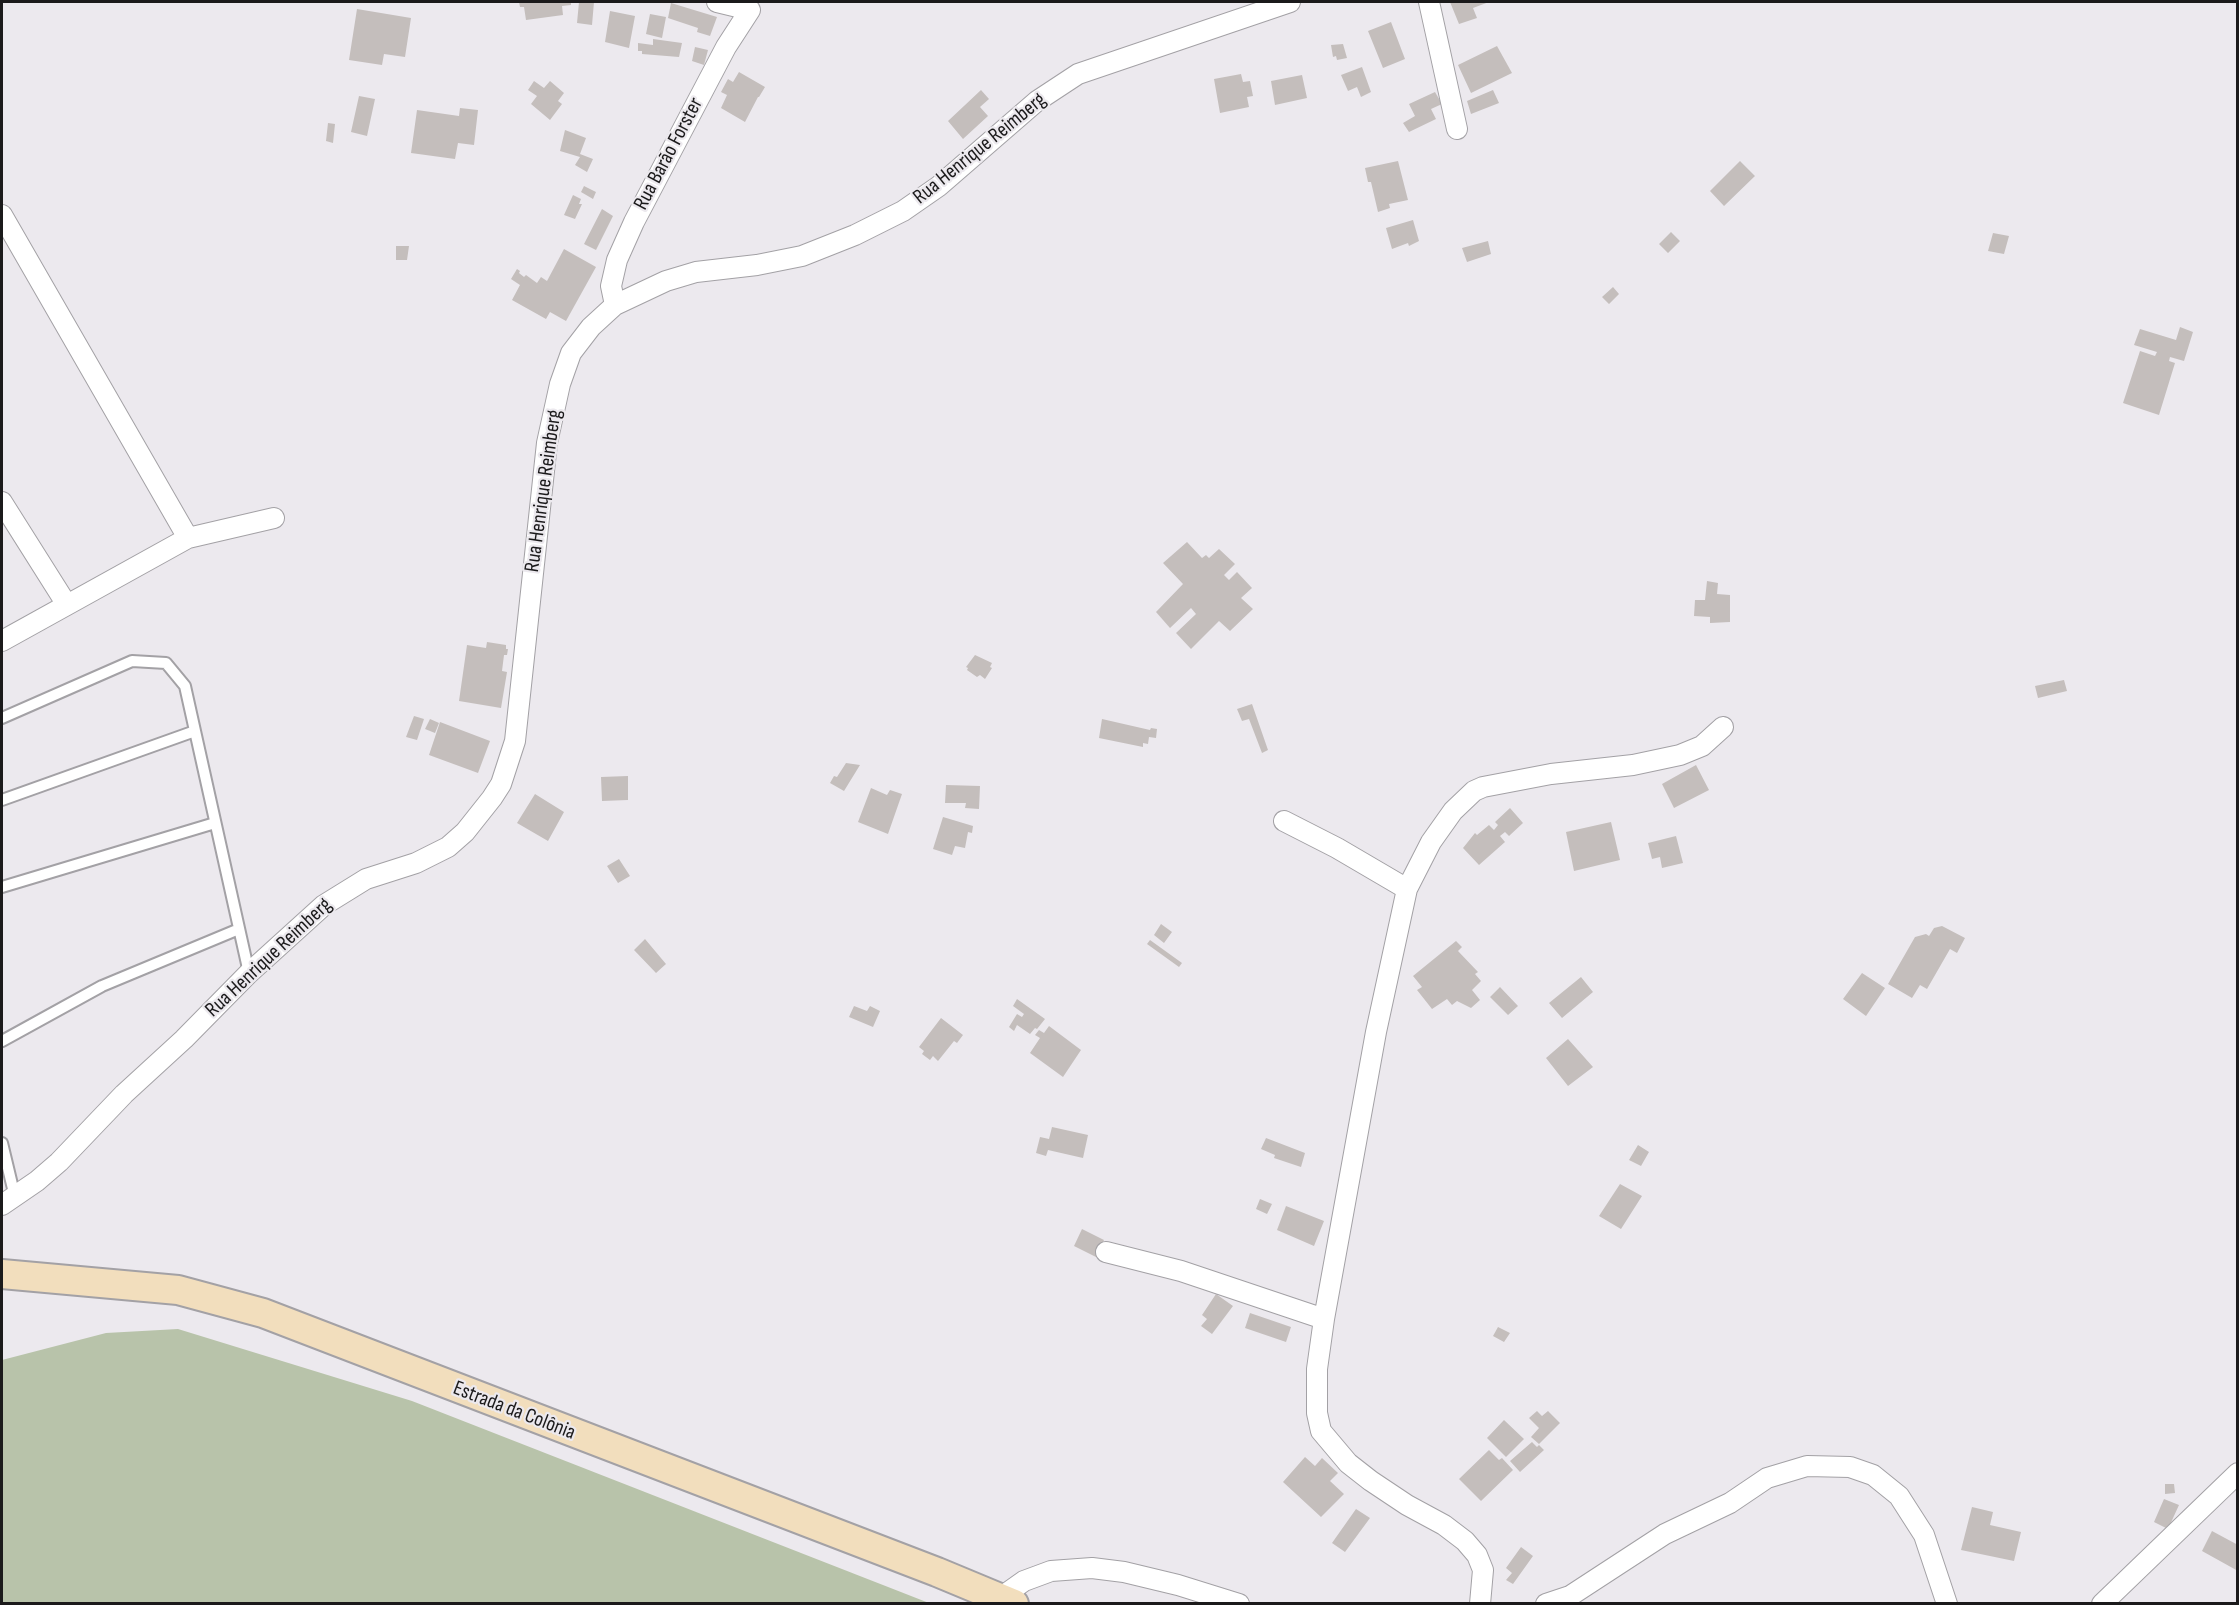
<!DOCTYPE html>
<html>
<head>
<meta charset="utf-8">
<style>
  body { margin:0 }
  #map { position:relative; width:2239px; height:1605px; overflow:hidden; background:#ece9ee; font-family:"Sofia Sans Condensed",sans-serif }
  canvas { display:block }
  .frame { position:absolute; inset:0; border:3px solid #1b1a1b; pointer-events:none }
</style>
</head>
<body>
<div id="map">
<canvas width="2239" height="1605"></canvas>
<div class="frame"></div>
</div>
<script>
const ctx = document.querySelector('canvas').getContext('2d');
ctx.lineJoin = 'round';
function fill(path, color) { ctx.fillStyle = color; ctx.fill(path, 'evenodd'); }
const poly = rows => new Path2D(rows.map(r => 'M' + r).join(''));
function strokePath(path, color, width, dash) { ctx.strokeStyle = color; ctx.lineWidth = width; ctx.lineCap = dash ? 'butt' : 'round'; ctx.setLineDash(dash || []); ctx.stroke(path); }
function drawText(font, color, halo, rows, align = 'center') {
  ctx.font = font + ' "Sofia Sans Condensed",sans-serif'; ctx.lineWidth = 4.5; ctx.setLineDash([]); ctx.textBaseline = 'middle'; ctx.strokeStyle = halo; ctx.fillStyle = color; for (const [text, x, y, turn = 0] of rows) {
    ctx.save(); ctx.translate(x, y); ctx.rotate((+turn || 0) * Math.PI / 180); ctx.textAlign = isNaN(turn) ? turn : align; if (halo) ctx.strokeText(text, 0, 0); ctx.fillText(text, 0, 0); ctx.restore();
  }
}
const green = poly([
  [178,1329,412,1401,929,1603,2,1603,2,1360,106,1333]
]);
const building = poly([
  [519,2,571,2,571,5,562,6,563,15,526,20,524,7,520,7],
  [579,2,594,2,592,25,577,23],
  [1450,2,1489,2,1473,8,1477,18,1459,24],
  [671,3,717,17,710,36,697,32,698,28,668,18],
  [357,9,411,18,405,57,384,54,382,65,349,60],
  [610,11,635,16,629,48,605,42],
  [650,14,666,17,662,38,646,34],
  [1391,22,1405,59,1383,68,1368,31],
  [653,39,682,43,679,57,642,54,642,51,638,51,638,43,653,45],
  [1343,44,1347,58,1337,60,1336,56,1333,57,1331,45],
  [1497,46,1512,73,1471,93,1458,65],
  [695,47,708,50,704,65,692,61],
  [1362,67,1371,92,1361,97,1357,87,1348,91,1341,75],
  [739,72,765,87,759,97,758,97,745,122,721,108,727,95,721,92,728,79,733,82],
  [1241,74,1243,82,1250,81,1253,96,1247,97,1249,107,1220,113,1214,79],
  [1302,75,1307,98,1275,105,1271,81],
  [534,81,544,88,550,81,564,93,558,101,562,104,550,120,531,104,537,96,528,90],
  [981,90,989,99,980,107,988,116,963,139,948,121],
  [1493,90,1499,103,1471,114,1467,101],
  [1435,92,1442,104,1431,109,1436,119,1409,132,1403,123,1415,116,1409,104],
  [359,96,375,99,367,136,351,132],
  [460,108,478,110,474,145,458,143,455,159,411,153,417,110,459,116],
  [328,123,335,124,333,143,326,141],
  [565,130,586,138,580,154,593,159,587,172,575,165,580,157,560,151],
  [1398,161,1408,200,1389,204,1390,208,1378,212,1371,182,1368,182,1365,168],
  [1740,161,1755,176,1724,206,1710,191],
  [584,186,596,192,593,199,581,192],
  [573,195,581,199,579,204,582,204,575,219,564,215],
  [602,209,613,216,596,250,584,244],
  [1413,220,1419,241,1409,246,1408,243,1392,249,1386,228],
  [1671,232,1680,241,1668,253,1659,244],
  [1993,233,2009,236,2004,254,1988,251],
  [1488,241,1491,254,1467,262,1462,248],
  [396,246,409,246,407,260,396,260],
  [564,249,596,267,566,321,550,312,546,319,512,300,520,285,511,279,517,269,520,271,519,273,524,277,526,275,537,283,541,277,547,281],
  [1613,287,1619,294,1609,304,1602,297],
  [2180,327,2193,332,2184,361,2170,357,2169,361,2175,363,2159,415,2123,403,2140,351,2155,356,2157,352,2134,345,2140,329,2176,340],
  [1187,542,1202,558,1206,555,1209,558,1219,549,1235,564,1224,575,1229,580,1237,572,1252,588,1241,598,1253,609,1230,631,1219,621,1191,649,1176,633,1196,614,1191,608,1170,628,1156,612,1183,584,1163,563],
  [1707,581,1718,583,1717,594,1730,595,1730,622,1710,623,1710,617,1694,616,1695,600,1705,600],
  [487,642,506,645,506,649,508,649,507,655,504,655,502,671,507,672,501,708,459,701,467,645,486,648],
  [975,655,992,663,990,667,992,668,985,679,980,675,977,677,967,670,968,668,966,667],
  [2064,680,2067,691,2038,698,2035,686],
  [1252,704,1268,750,1262,753,1249,719,1242,721,1237,709],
  [414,716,424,719,417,740,406,737],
  [430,719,439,723,435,733,425,729],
  [1102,719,1150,730,1151,728,1157,729,1156,738,1149,737,1148,744,1143,743,1143,747,1099,738],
  [440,722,490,741,478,773,429,755],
  [846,763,860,765,844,791,830,783,834,776,837,777],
  [1696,765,1709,790,1674,808,1662,784],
  [628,776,628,800,602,801,601,777],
  [946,785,980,786,979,809,965,808,966,803,945,803],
  [871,788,887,795,890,790,902,794,888,834,858,822],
  [535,794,564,812,548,841,517,823],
  [1510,808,1523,823,1509,836,1505,832,1500,836,1505,842,1479,865,1463,848,1475,833,1477,835,1489,825,1494,830,1498,825,1495,822],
  [943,817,973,826,972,833,968,832,965,848,955,846,952,855,933,849],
  [1611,822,1620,860,1574,871,1566,832],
  [1676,836,1683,863,1662,868,1660,857,1652,859,1648,843],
  [619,859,630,876,618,883,607,866],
  [1161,924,1172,932,1164,943,1154,935],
  [1942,926,1965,938,1957,953,1950,949,1927,989,1920,985,1912,998,1888,984,1915,937,1926,934,1929,936,1934,928],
  [645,939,666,964,656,973,634,950],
  [1150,940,1182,963,1179,967,1147,944],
  [1456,941,1462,947,1458,951,1478,972,1475,974,1481,981,1472,990,1480,1000,1471,1008,1457,1001,1452,1005,1447,999,1432,1009,1417,990,1422,987,1413,976],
  [1862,973,1885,988,1866,1016,1843,999],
  [1581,977,1593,992,1562,1018,1549,1003],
  [1500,987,1518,1006,1508,1015,1490,997],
  [1017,999,1045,1019,1037,1029,1035,1028,1030,1034,1017,1025,1014,1031,1009,1027,1017,1014,1022,1017,1024,1014,1013,1006],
  [854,1006,867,1011,870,1006,880,1011,873,1027,849,1017],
  [941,1018,963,1035,957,1043,954,1041,938,1061,933,1056,930,1060,922,1054,924,1051,919,1047],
  [1049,1026,1081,1050,1063,1077,1030,1053,1040,1038,1035,1035,1039,1030,1044,1033],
  [1568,1039,1593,1067,1568,1086,1546,1058],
  [1052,1127,1088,1135,1083,1158,1048,1150,1046,1156,1036,1153,1040,1137,1049,1139],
  [1266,1138,1305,1153,1301,1167,1274,1158,1275,1155,1261,1149],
  [1638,1145,1649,1152,1641,1166,1629,1160],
  [1620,1184,1642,1196,1621,1229,1599,1216],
  [1260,1199,1272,1204,1267,1214,1256,1209],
  [1286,1206,1324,1221,1314,1246,1277,1230],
  [1082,1229,1104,1240,1096,1257,1074,1246],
  [1216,1294,1233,1306,1212,1334,1201,1326,1207,1319,1202,1315],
  [1250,1313,1291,1327,1286,1342,1245,1328],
  [1498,1327,1510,1333,1504,1342,1493,1336],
  [1537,1411,1542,1416,1548,1411,1560,1423,1539,1444,1531,1437,1539,1428,1529,1418],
  [1504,1420,1524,1439,1506,1457,1487,1438],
  [1532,1442,1537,1447,1539,1445,1544,1450,1520,1472,1510,1461],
  [1489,1450,1499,1460,1502,1458,1513,1470,1481,1501,1459,1479],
  [1305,1457,1315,1466,1322,1458,1338,1473,1330,1481,1344,1494,1321,1517,1283,1482],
  [2165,1484,2174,1484,2175,1493,2165,1494],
  [2164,1499,2179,1505,2168,1529,2154,1522],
  [1972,1507,1993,1512,1990,1525,2021,1532,2014,1561,1961,1550],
  [1356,1509,1370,1518,1345,1552,1332,1543],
  [2212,1531,2238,1545,2238,1571,2202,1551],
  [1521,1547,1533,1556,1513,1584,1506,1580,1512,1573,1506,1568]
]);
const lane = poly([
  [2,718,132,661,166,663,185,686,249,973],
  [2,800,195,731],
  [2,887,215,823],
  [2,1041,102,986,239,929],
  [2,1143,15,1197]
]);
const street = poly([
  [1429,2,1457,129],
  [2,215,188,538],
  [615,305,611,286,617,260,634,222,726,47,750,10,717,2],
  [2,502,67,605],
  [2,641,188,538,274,518],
  [1284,821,1337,848,1407,889],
  [2,1205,37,1181,59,1162,124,1094,184,1039,249,973,324,905,366,879,416,863,448,847,465,832,492,798,501,784,515,741,547,443,560,384,571,353,591,327,615,305,666,281,696,272,757,265,802,256,855,235,903,211,939,186,1037,101,1078,74,1290,2],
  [1106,1252,1181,1271,1324,1319],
  [1000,1598,1024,1581,1051,1571,1092,1568,1124,1572,1178,1585,1239,1604],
  [1480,1604,1483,1570,1477,1555,1465,1541,1444,1525,1407,1505,1371,1481,1348,1463,1321,1431,1317,1413,1317,1369,1324,1319,1376,1032,1407,889,1431,842,1453,811,1474,791,1483,787,1551,774,1633,765,1680,755,1702,746,1723,727],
  [1546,1604,1570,1596,1665,1534,1730,1503,1767,1478,1807,1466,1850,1467,1873,1475,1899,1496,1924,1535,1947,1604],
  [2102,1604,2238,1473]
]);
const secondary = poly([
  [2,1274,178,1290,263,1313,937,1572,1014,1604]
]);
const streetNames = [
  ["Rua Henrique Reimberg",980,149,-39],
  ["Rua Barão Forster",669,154,-62],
  ["Rua Henrique Reimberg",544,491,-82],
  ["Rua Henrique Reimberg",269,958,-43],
  ["Estrada da Colônia",514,1411,21]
];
fill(green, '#b8c3aa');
fill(building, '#c4bebc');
strokePath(lane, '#a3a1a5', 14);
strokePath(street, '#a3a1a5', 22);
strokePath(secondary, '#a3a1a5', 32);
strokePath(lane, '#fff', 10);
strokePath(street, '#fff', 20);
strokePath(secondary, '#f2debd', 28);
drawText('21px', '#1b1a1b', '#ece9ee', streetNames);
</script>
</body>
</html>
